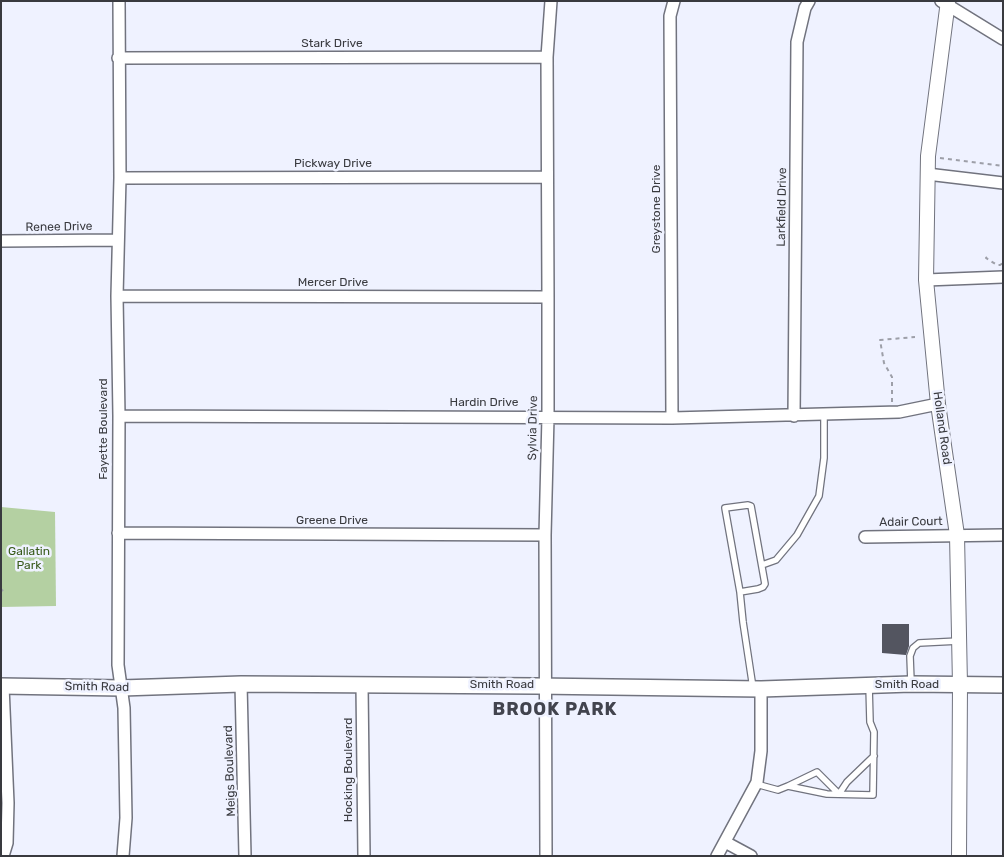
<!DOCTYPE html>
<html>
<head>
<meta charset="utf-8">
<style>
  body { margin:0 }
  #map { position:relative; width:1004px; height:857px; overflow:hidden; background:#eff2ff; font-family:Rubik,sans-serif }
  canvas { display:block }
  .frame { position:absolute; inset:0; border:2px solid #393a3f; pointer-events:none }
</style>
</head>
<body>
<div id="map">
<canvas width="1004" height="857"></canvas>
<div class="frame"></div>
</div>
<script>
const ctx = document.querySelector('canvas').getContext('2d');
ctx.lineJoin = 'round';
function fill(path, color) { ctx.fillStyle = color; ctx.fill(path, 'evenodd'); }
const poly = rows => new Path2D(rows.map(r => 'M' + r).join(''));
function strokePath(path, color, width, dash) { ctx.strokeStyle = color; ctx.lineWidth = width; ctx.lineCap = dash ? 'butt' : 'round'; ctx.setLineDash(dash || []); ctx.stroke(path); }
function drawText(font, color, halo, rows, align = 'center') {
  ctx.font = font + ' Rubik,sans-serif'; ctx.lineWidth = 5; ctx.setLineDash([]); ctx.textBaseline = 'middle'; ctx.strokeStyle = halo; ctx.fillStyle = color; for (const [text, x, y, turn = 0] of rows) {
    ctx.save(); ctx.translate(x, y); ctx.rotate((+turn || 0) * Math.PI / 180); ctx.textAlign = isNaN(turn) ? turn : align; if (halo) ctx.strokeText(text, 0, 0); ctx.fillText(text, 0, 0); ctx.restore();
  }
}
const green = poly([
  [1,507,55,512,56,606,1,607]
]);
const building = poly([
  [882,624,909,624,909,646,906,655,882,653]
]);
const path = poly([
  [940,158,1003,166],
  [987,257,986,258,997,265,1000,265,1003,263],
  [892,402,892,377,884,363,880,340,915,337],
  [1,589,3,591]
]);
const service = poly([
  [762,565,776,560,797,535,819,496,824,458,824,415],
  [740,592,725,508,748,505,751,506,765,584,763,587,758,589,740,592,743,622,753,688],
  [911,682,910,656,913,648,919,643,959,641],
  [756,784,778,790,788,786,827,794,873,795,874,732,870,722,869,685],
  [788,786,817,772,839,794,847,782,874,756]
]);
const minor = poly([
  [119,1,120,178,117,296,119,416,118,665,124,708,126,818,123,856],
  [941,1,1003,39],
  [118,58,547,57],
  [927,174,1003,183],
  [120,178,546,177],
  [1,241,117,240],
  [926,280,1003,277],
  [117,296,548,297],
  [119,416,672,418,899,412,938,404],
  [794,416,797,42,805,8,809,1],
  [672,418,670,16,674,1],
  [118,533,545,535],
  [865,537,1003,535],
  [241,684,245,856],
  [362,685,364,856],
  [725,842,751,856],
  [3,856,7,843,8,803,3,686],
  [546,856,545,535,548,417,548,297,547,57,551,1],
  [717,856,757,782,761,751,761,689]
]);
const tertiary = poly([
  [948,1,928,156,926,280,938,404,957,535,960,685,959,856]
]);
const secondary = poly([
  [1,686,122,688,241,684,536,686,761,689,911,684,1003,685]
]);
const streetNames = [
  ["Stark Drive",332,44],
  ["Pickway Drive",333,164],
  ["Larkfield Drive",782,207,-89],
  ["Greystone Drive",657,209,-90],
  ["Renee Drive",59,227,-1],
  ["Mercer Drive",333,283],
  ["Hardin Drive",484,403],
  ["Sylvia Drive",533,428,-89],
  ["Holland Road",942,428,82],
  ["Fayette Boulevard",104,429,-90],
  ["Greene Drive",332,521],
  ["Adair Court",911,522,-1],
  ["Smith Road",502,685],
  ["Smith Road",907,685],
  ["Smith Road",97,687,1],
  ["Hocking Boulevard",349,770,-90],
  ["Meigs Boulevard",230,771,-92]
];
const parkNames = [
  ["Gallatin",29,552],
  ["Park",29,566]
];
const districtNames = [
  ["BROOK PARK",555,710]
];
fill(green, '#b4d0a2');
fill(building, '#535560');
strokePath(service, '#71737e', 8);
strokePath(minor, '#71737e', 14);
strokePath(tertiary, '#71737e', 16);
strokePath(secondary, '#71737e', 18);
strokePath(path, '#9d9fa8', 2, [4, 4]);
strokePath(service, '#fff', 5.5);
strokePath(minor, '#fff', 11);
strokePath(tertiary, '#fff', 14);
strokePath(secondary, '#fff', 15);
drawText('12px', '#393a3f', '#eff2ff', streetNames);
drawText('12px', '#385a1a', '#eff2ff', parkNames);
ctx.letterSpacing = '1px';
drawText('bold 18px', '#42444e', '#eff2ff', districtNames);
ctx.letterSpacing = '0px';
</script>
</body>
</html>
